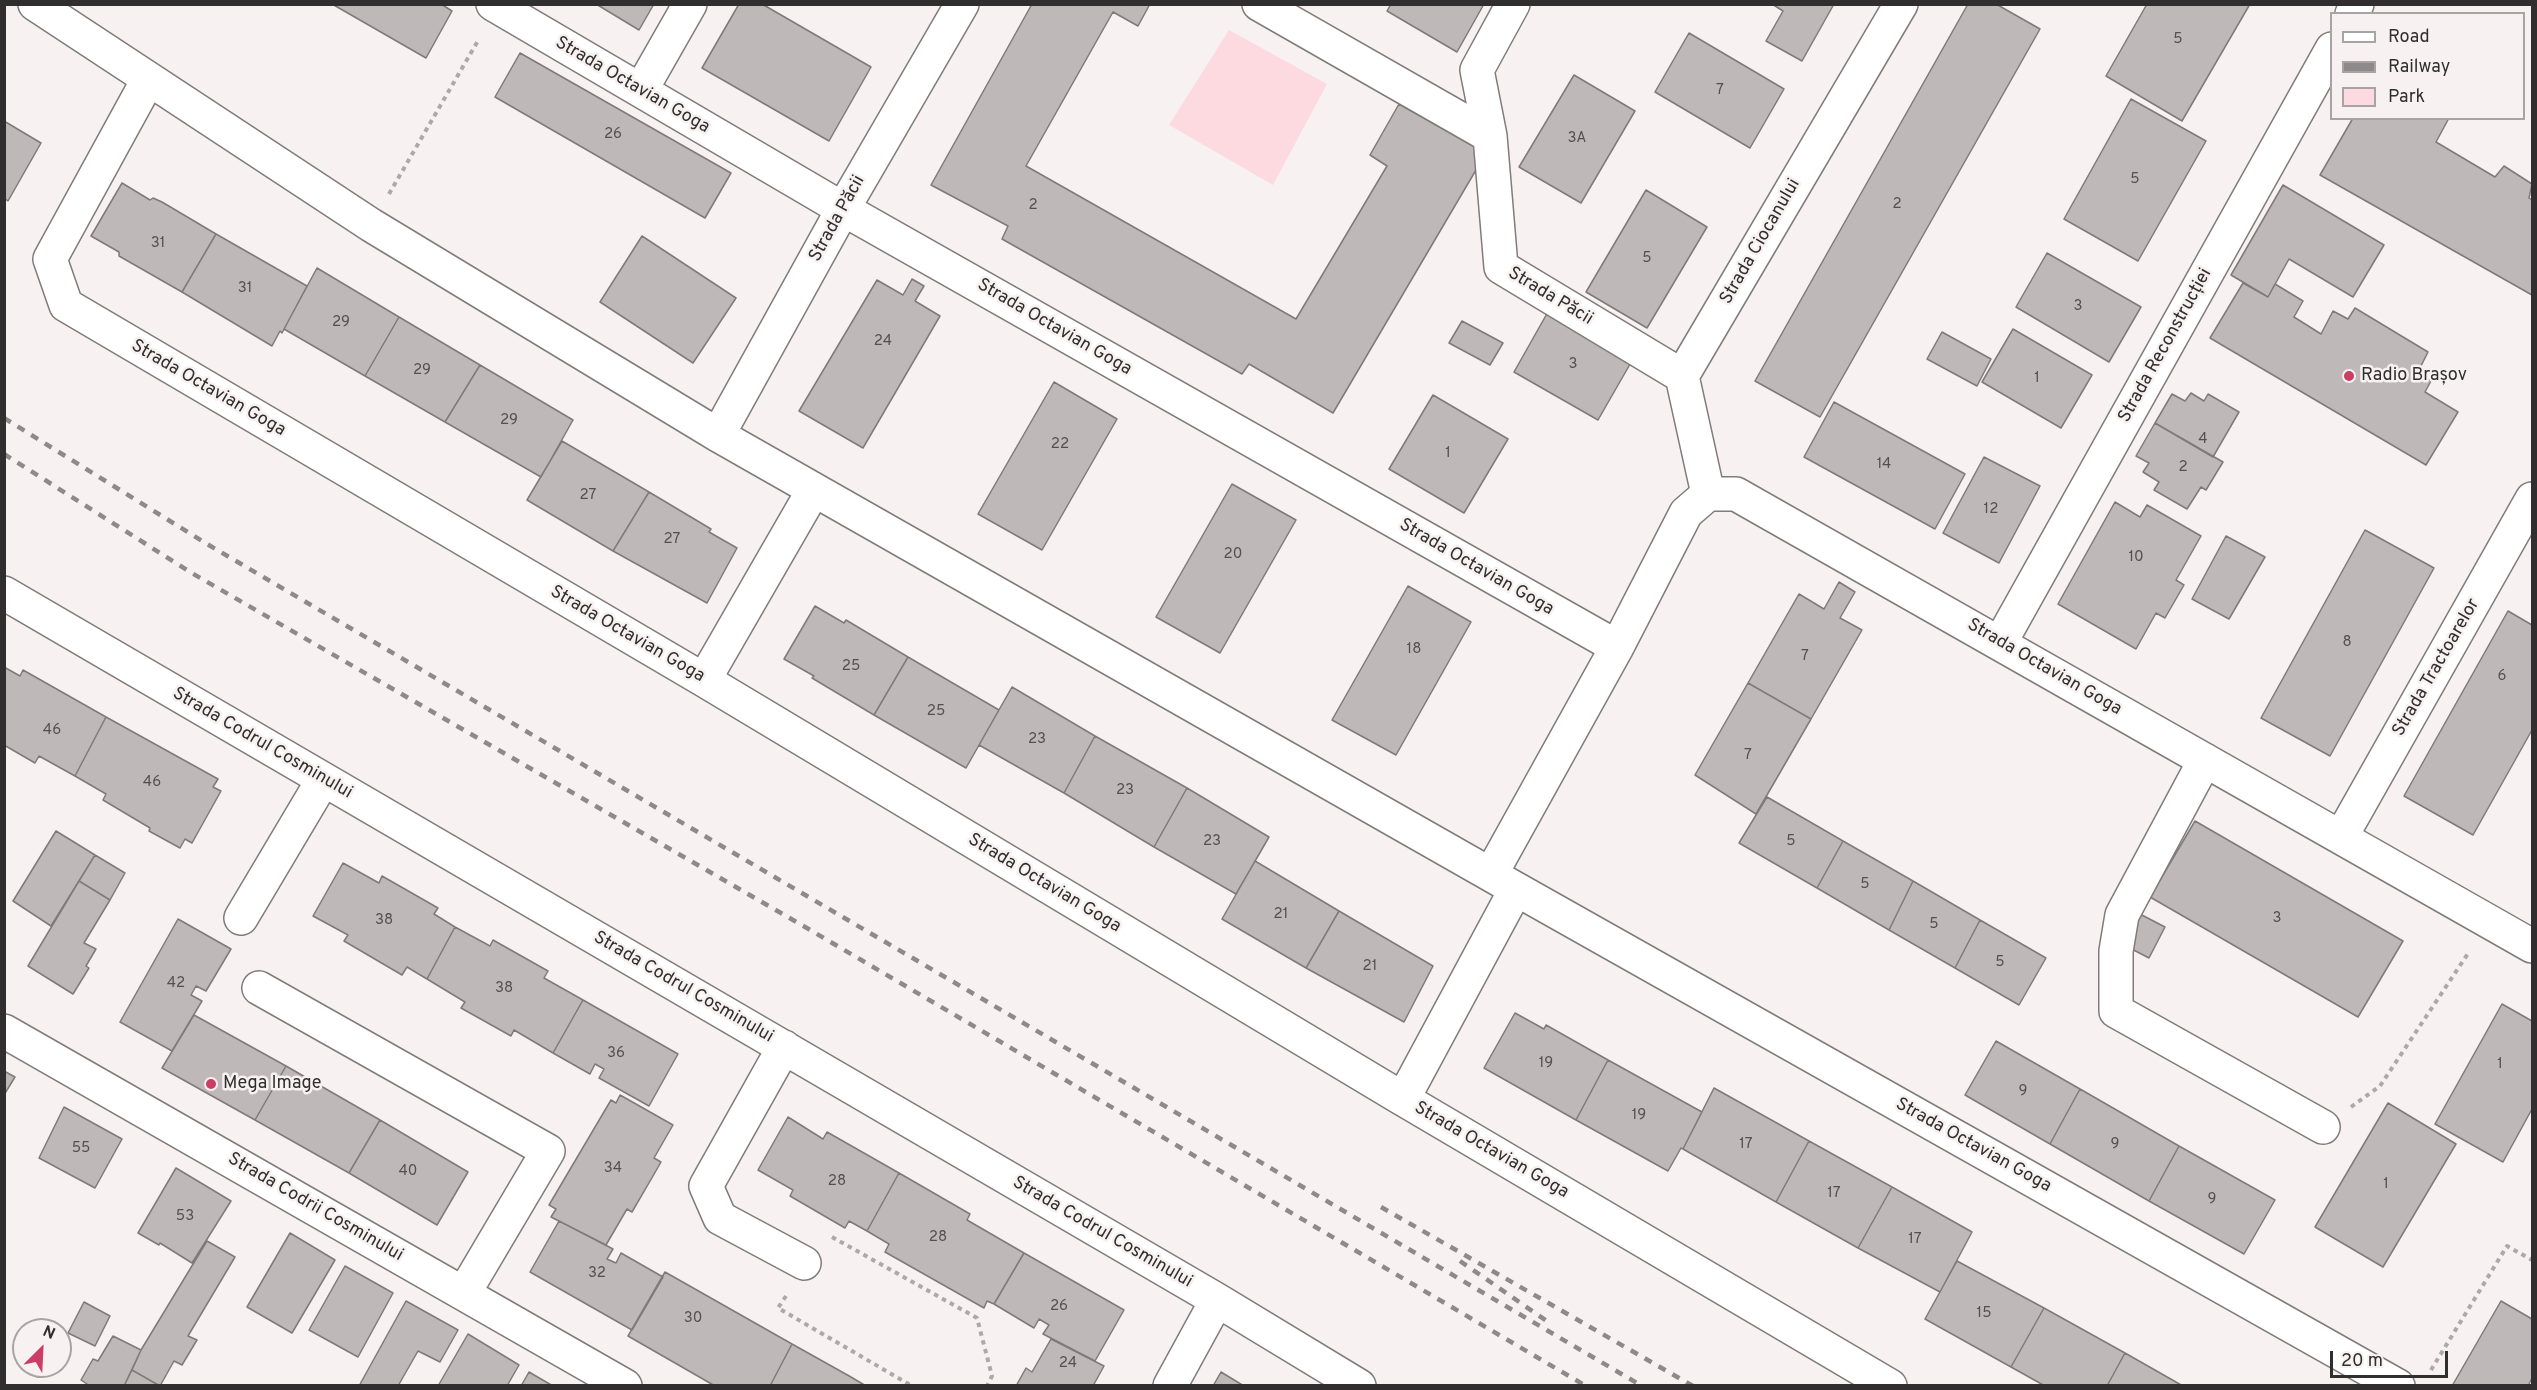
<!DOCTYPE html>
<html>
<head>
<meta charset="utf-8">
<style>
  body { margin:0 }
  #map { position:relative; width:2537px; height:1390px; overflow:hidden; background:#f8f1f2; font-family:Overpass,sans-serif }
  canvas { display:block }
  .frame { position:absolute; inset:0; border:6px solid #302e2e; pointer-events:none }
  .legend { position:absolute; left:2330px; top:12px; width:195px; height:108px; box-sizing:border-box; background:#f8f1f2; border:2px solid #a8a3a4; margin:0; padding:8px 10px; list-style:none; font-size:18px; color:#302e2e }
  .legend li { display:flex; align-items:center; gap:12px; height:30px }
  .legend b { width:30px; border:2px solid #a8a3a4 }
  .north { position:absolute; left:12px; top:1318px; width:60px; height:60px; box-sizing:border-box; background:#f8f1f2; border:2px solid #a8a3a4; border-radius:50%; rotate:24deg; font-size:16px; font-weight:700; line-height:24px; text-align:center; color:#302e2e }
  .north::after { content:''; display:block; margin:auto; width:21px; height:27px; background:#cc3d66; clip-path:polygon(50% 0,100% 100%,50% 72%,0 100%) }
  .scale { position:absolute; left:2330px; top:1351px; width:118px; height:27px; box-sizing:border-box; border:3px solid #302e2e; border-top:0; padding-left:8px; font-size:18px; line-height:21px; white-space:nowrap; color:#302e2e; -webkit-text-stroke:4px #f8f1f2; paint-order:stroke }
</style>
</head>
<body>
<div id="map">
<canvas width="2537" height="1390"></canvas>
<div class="frame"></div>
<ul class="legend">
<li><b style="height:8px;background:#fff"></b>Road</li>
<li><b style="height:8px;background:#8e898a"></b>Railway</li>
<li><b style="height:16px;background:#fddadf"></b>Park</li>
</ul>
<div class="north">N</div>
<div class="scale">20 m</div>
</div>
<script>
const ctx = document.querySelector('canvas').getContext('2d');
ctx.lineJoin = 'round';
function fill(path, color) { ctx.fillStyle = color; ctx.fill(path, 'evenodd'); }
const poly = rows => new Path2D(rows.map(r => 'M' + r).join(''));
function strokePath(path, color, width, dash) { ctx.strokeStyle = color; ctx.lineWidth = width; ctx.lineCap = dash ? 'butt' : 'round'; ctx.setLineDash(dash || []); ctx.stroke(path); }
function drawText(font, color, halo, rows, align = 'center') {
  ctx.font = font + ' Overpass,sans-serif'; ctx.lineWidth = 5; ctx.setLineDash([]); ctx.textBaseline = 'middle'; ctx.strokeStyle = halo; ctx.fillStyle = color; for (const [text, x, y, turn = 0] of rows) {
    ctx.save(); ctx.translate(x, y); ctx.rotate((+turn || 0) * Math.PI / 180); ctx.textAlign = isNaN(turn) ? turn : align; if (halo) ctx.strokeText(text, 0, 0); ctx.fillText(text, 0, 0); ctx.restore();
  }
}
const green = poly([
  [1229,30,1327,84,1273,185,1169,125]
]);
const building = poly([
  [332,4,441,4,452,11,426,58,332,4],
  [596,4,654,4,639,30,596,4],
  [739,4,762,4,871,67,829,141,702,68,739,4],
  [1032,4,1150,4,1138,26,1113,12,1026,166,1296,319,1387,166,1370,155,1399,104,1486,153,1333,413,1249,364,1242,374,1002,239,1008,226,931,185,1032,4],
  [1391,4,1484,4,1457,52,1387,11,1391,4],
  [1772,4,1834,4,1802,61,1766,41,1783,11,1772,4],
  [1968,4,1996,4,2040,29,1820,417,1755,381,1968,4],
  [2147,4,2250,4,2182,121,2106,76,2147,4],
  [1689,33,1784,89,1750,148,1655,92,1689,33],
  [520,53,731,173,705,218,495,97,520,53],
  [1574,75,1635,111,1581,203,1519,167,1574,75],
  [2131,99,2206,141,2138,261,2064,219,2131,99],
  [2353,118,2449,118,2436,142,2495,177,2504,166,2532,184,2529,198,2532,200,2532,295,2320,175,2353,118],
  [4,121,41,143,8,201,4,198,4,121],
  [122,183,150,200,153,198,162,202,216,234,182,292,119,256,119,252,91,236,122,183],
  [2283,185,2384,245,2353,297,2289,259,2268,297,2231,275,2283,185],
  [1646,190,1707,227,1647,328,1586,292,1646,190],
  [216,234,307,286,282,333,280,331,272,346,182,292,216,234],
  [642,236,736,298,693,363,600,302,642,236],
  [2047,253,2141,307,2109,362,2016,307,2047,253],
  [317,268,399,317,365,376,284,329,317,268],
  [912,279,924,286,915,301,940,316,863,448,799,411,877,280,903,295,912,279],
  [2243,283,2268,297,2275,284,2303,301,2294,317,2321,334,2333,311,2348,319,2355,308,2428,352,2418,372,2431,381,2425,392,2458,412,2426,465,2210,338,2243,283],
  [1549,310,1633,359,1598,420,1514,372,1549,310],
  [399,317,480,365,445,422,365,376,399,317],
  [1462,321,1503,343,1490,365,1449,343,1462,321],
  [2013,329,2092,375,2061,428,1982,382,2013,329],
  [1942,332,1991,359,1977,386,1927,359,1942,332],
  [480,365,573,420,541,477,445,422,480,365],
  [1054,382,1117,419,1042,550,978,514,1054,382],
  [2191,393,2204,401,2208,394,2239,412,2213,457,2155,423,2172,394,2185,401,2191,393],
  [1433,395,1508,439,1464,513,1389,469,1433,395],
  [1834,402,1965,474,1935,529,1804,457,1834,402],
  [2155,423,2223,462,2206,490,2201,487,2187,509,2154,490,2159,482,2143,472,2149,463,2136,456,2155,423],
  [562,441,649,492,613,551,527,500,562,441],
  [1984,457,2040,486,1999,563,1943,533,1984,457],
  [1232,484,1296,520,1220,653,1156,617,1232,484],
  [649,492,711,529,709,532,737,548,707,603,613,551,649,492],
  [2115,502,2140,517,2147,505,2201,536,2176,580,2184,585,2165,618,2156,613,2136,649,2058,604,2115,502],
  [2365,530,2434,568,2330,756,2261,718,2365,530],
  [2226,536,2265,557,2229,619,2192,599,2226,536],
  [1839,582,1855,592,1840,618,1862,630,1811,719,1748,683,1799,594,1824,609,1839,582],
  [1408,586,1471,622,1396,755,1332,720,1408,586],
  [815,606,844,623,846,620,908,657,874,715,812,678,814,676,784,659,815,606],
  [2508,611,2532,625,2532,730,2473,835,2404,796,2508,611],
  [908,657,999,710,966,768,874,715,908,657],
  [4,667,20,676,23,670,106,717,75,776,39,756,35,763,4,745,4,667],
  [1748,683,1811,719,1756,814,1695,775,1748,683],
  [1012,687,1095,736,1064,793,979,745,1012,687],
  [106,717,218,779,213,787,221,791,192,843,185,839,180,848,149,831,150,828,103,800,106,794,75,776,106,717],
  [1095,736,1187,788,1154,847,1064,793,1095,736],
  [1187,788,1269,837,1236,894,1154,847,1187,788],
  [1767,797,1843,841,1817,888,1739,843,1767,797],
  [2195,821,2403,941,2358,1017,2150,897,2195,821],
  [56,831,95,855,51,926,13,901,56,831],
  [1843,841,1913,881,1889,930,1817,888,1843,841],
  [95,855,125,873,110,900,79,881,95,855],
  [1255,861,1339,911,1306,968,1222,919,1255,861],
  [343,863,379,883,382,876,438,908,434,914,455,927,427,979,407,967,402,975,344,941,348,935,313,916,343,863],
  [79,881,110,900,84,943,96,949,86,966,89,968,73,994,28,966,79,881],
  [1913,881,1980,920,1955,968,1889,930,1913,881],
  [1339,911,1433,966,1404,1022,1306,968,1339,911],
  [2136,912,2165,927,2149,958,2120,943,2136,912],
  [178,919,231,949,206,991,196,986,191,995,202,1001,172,1051,120,1022,178,919],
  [1980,920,2046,958,2019,1005,1955,968,1980,920],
  [455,927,490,946,493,940,509,949,548,971,544,978,583,1000,553,1053,514,1030,511,1036,461,1008,465,1002,427,979,455,927],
  [583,1000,678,1054,649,1106,599,1078,604,1069,595,1064,590,1074,553,1053,583,1000],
  [2502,1004,2532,1021,2532,1109,2503,1162,2435,1124,2502,1004],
  [1515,1013,1544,1029,1546,1025,1608,1060,1576,1120,1484,1068,1515,1013],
  [194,1015,286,1066,255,1120,162,1068,194,1015],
  [1996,1041,2080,1089,2050,1144,1965,1095,1996,1041],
  [1608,1060,1702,1112,1683,1149,1681,1148,1668,1171,1576,1120,1608,1060],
  [286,1066,380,1120,349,1173,255,1120,286,1066],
  [4,1071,15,1077,4,1095,4,1071],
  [1714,1088,1809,1141,1776,1202,1683,1149,1714,1088],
  [2080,1089,2179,1146,2149,1201,2050,1144,2080,1089],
  [620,1095,673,1125,654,1158,661,1162,653,1176,632,1212,627,1209,606,1245,551,1217,556,1209,549,1205,611,1100,616,1103,620,1095],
  [2388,1103,2456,1144,2383,1267,2315,1227,2388,1103],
  [64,1107,122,1139,95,1188,39,1158,64,1107],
  [788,1117,823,1139,827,1132,899,1173,867,1231,849,1221,845,1228,790,1196,793,1190,758,1170,788,1117],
  [380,1120,468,1172,437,1225,349,1173,380,1120],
  [1809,1141,1892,1187,1858,1248,1776,1202,1809,1141],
  [2179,1146,2275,1200,2244,1254,2149,1201,2179,1146],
  [176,1168,231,1201,192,1263,160,1243,159,1245,138,1233,176,1168],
  [899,1173,970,1214,967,1220,1024,1253,994,1304,987,1301,984,1308,885,1252,889,1244,867,1231,899,1173],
  [1892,1187,1972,1232,1940,1292,1858,1248,1892,1187],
  [559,1221,613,1249,607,1259,616,1263,621,1253,663,1277,632,1330,530,1272,559,1221],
  [290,1233,335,1260,292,1333,247,1307,290,1233],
  [207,1241,235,1257,188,1336,197,1340,182,1365,174,1361,160,1386,132,1370,141,1350,207,1241],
  [1024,1253,1124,1310,1095,1361,1043,1334,1049,1325,1039,1319,1034,1328,994,1304,1024,1253],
  [1957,1261,2044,1308,2011,1367,1925,1319,1957,1261],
  [345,1266,393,1293,358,1357,309,1330,345,1266],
  [665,1272,792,1344,770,1386,715,1386,628,1336,665,1272],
  [406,1301,458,1330,440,1362,418,1351,398,1386,359,1386,406,1301],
  [2501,1301,2532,1319,2532,1378,2528,1386,2452,1386,2501,1301],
  [84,1302,110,1316,95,1346,68,1333,84,1302],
  [2044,1308,2125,1353,2107,1386,2045,1386,2011,1367,2044,1308],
  [468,1334,519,1365,507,1386,438,1386,468,1334],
  [113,1336,141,1350,124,1386,90,1386,81,1380,93,1359,98,1361,113,1336],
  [1051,1339,1104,1366,1093,1386,1016,1386,1026,1368,1032,1372,1051,1339],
  [792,1344,851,1377,866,1386,770,1386,792,1344],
  [2125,1353,2183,1386,2107,1386,2125,1353],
  [132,1370,160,1386,124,1386,132,1370],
  [529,1372,553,1386,521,1386,529,1372],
  [1221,1372,1244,1386,1213,1386,1221,1372]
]);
const path = poly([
  [389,194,479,39],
  [2351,1107,2380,1086,2469,952],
  [832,1237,977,1318,992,1376,987,1386],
  [786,1296,778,1308,912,1386],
  [2431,1370,2507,1246,2532,1260]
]);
const minor = poly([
  [35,4,371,225,718,435,1516,889,2398,1386],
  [493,4,843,209,1617,647],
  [1259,4,1490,136],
  [1513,4,1477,70,1490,136,1501,267,1682,376],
  [2352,14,2357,4],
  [148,80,50,259,66,305,704,680,1403,1099,1516,889],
  [641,90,690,4],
  [718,435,843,209,962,4],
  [1708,494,1682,376,1901,4],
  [4,593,1217,1300,1359,1386],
  [2000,643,2332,49],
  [704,680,813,491],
  [2205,760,2122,915,2116,951,2116,1011,2323,1127],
  [2341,837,2532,499],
  [1491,874,1617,647,1686,513,1708,494,1736,494,2532,946],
  [241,918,323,780],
  [259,988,548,1151,464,1293],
  [4,1031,625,1386],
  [784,1047,706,1186,720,1218,804,1263],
  [1403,1099,1890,1386],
  [1170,1386,1217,1300]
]);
const rail = poly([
  [4,418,207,544,1642,1386],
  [4,454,190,572,800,924,1586,1386],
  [1381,1207,1693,1386],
  [1460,1261,1551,1324]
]);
const markers = [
  [2349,376,6,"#cc3d66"],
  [211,1084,6,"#cc3d66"]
];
const numberNames = [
  ["5",2178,40],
  ["7",1720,91],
  ["26",613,135],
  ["3A",1577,139],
  ["5",2135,180],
  ["2",1897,205],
  ["2",1033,206],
  ["31",158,244],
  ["5",1647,259],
  ["31",245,289],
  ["3",2078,307],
  ["29",341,323],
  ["24",883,342],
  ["3",1573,365],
  ["29",422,371],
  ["1",2037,379],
  ["29",509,421],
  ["4",2203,440],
  ["22",1060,445],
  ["1",1448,454],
  ["14",1884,465],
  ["2",2183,468],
  ["27",588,496],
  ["12",1991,510],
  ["27",672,540],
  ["20",1233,555],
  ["10",2136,558],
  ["8",2347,643],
  ["18",1414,650],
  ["7",1805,657],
  ["25",851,667],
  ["6",2502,677],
  ["25",936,712],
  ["46",52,731],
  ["23",1037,740],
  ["7",1748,756],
  ["46",152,783],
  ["23",1125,791],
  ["23",1212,842],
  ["5",1791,842],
  ["5",1865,885],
  ["21",1281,915],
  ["3",2277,919],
  ["38",384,921],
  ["5",1934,925],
  ["5",2000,963],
  ["21",1370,967],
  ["42",176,984],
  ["38",504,989],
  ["36",616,1054],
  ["19",1546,1064],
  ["1",2500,1065],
  ["9",2023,1092],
  ["19",1639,1116],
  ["17",1746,1145],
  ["9",2115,1145],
  ["55",81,1149],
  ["34",613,1169],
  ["40",408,1172],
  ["28",837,1182],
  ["1",2386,1185],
  ["17",1834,1194],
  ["9",2212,1200],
  ["53",185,1217],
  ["28",938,1238],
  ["17",1915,1240],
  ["32",597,1274],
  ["26",1059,1307],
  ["15",1984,1314],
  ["30",693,1319],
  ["24",1068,1364]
];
const streetNames = [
  ["Strada Octavian Goga",632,86,30],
  ["Strada Păcii",838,219,-61],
  ["Strada Ciocanului",1761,242,-60],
  ["Strada Păcii",1550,297,31],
  ["Strada Octavian Goga",1054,328,30],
  ["Strada Reconstrucției",2166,346,-61],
  ["Strada Octavian Goga",208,389,30],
  ["Strada Octavian Goga",1476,568,30],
  ["Strada Octavian Goga",627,635,30],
  ["Strada Octavian Goga",2044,668,30],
  ["Strada Tractoarelor",2437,668,-60],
  ["Strada Codrul Cosminului",262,744,30],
  ["Strada Octavian Goga",1044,884,31],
  ["Strada Codrul Cosminului",683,988,30],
  ["Strada Octavian Goga",1973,1146,29],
  ["Strada Octavian Goga",1491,1151,30],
  ["Strada Codrii Cosminului",315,1208,30],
  ["Strada Codrul Cosminului",1102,1233,30]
];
const poiNames = [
  ["Radio Brașov",2361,376],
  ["Mega Image",223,1084]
];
fill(green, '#fddadf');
fill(building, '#bfb8b9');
strokePath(building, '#7f797a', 1.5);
strokePath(minor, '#817b7b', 36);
strokePath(path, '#aea8a9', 4, [4.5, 4.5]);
strokePath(minor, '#fff', 33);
strokePath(rail, '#8e898a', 4.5, [8, 8]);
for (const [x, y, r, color] of markers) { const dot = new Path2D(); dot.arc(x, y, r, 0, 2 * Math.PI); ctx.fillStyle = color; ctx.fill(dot); strokePath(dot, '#f8f1f2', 2); }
drawText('15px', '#545051', null, numberNames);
drawText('18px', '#302e2e', '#f8f1f2', streetNames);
drawText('18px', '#302e2e', '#f8f1f2', poiNames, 'left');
</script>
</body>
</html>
